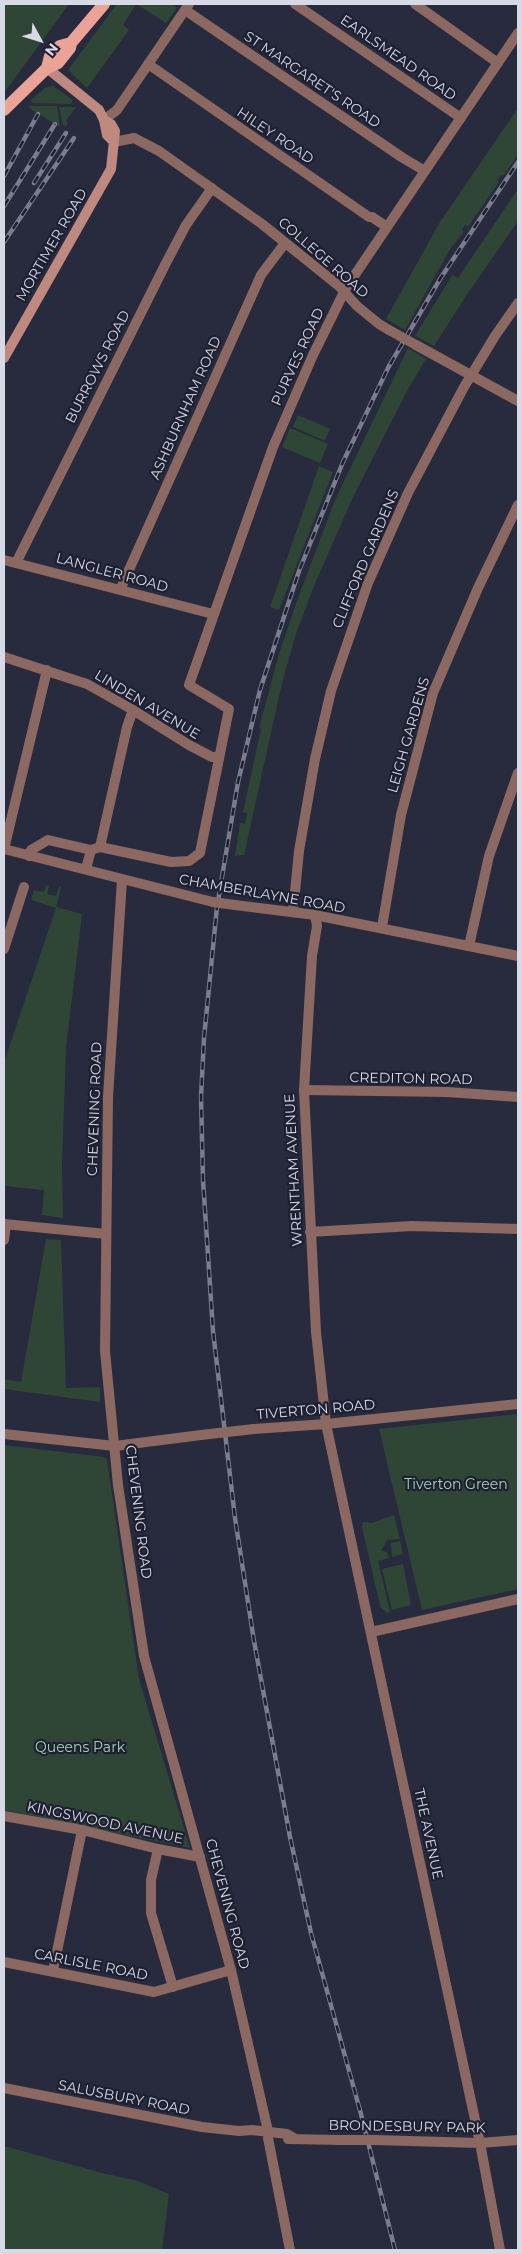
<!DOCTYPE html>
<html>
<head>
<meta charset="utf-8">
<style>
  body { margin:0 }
  #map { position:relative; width:522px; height:2254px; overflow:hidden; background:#282a3d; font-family:Montserrat,sans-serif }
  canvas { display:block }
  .frame { position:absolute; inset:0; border:5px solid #d7d9e6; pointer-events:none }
  .north { position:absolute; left:15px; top:15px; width:50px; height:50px; -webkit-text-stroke:4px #1e2032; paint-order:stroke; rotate:129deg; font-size:14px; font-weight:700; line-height:20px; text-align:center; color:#d7d9e6 }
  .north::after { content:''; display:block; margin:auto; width:18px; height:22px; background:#d7d9e6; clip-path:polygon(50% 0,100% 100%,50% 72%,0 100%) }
</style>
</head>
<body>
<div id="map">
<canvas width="522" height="2254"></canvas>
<div class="frame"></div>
<div class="north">N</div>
</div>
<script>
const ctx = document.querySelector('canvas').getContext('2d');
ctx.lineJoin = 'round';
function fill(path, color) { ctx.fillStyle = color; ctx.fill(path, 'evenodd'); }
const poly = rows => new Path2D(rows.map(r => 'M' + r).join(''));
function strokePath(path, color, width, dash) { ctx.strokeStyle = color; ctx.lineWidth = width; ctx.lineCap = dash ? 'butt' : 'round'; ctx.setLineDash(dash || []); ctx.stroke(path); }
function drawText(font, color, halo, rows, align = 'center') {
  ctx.font = font + ' Montserrat,sans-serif'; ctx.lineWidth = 4.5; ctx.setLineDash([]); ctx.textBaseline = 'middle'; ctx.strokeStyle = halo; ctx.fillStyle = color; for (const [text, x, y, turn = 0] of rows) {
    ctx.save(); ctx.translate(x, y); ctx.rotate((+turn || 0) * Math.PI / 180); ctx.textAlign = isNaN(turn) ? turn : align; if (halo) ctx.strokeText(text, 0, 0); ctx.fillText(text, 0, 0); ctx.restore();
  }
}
const green = poly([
  [4,4,69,4,4,93],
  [117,4,171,4,177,8,166,23,136,4,123,25,129,30,87,88,68,70],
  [53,86,73,100,71,104,32,103,31,100,45,88],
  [29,106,57,106,60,127,29,108],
  [59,107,76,107,66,121,68,123,66,126,63,125],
  [518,108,518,155,503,176,501,175,497,180,499,182,468,227,465,225,462,230,464,232,450,249,405,330,386,319,440,222],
  [518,189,518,221,466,296,434,346,415,336,452,275,458,278],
  [408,348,426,359,407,391,353,497,314,586,296,634,282,683,244,855,235,856,240,823,245,824,247,813,243,812,261,729,259,728,279,654,297,601,335,500],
  [298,415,330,429,325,441,293,427],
  [290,428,328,444,320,463,282,447],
  [319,466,333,472,279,610,270,607],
  [46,885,49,886,47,894,56,896,59,886,61,887,56,907,82,914,66,1048,62,1165,63,1218,42,1215,44,1190,4,1186,4,1062,56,908,31,900,34,890,44,892],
  [46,1239,61,1240,66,1388,100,1387,100,1402,4,1389,4,1379,21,1382],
  [518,1414,518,1589,422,1610,379,1429],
  [4,1445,104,1457,107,1460,139,1679,190,1848,4,1810],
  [394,1515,400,1539,387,1540,381,1551,387,1552,389,1558,378,1561,390,1612,387,1613,381,1608,379,1601,362,1527,363,1522,372,1523],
  [400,1541,403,1554,392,1557,391,1543],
  [403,1564,411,1605,392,1610,382,1569],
  [4,2146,102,2173,138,2181,169,2194,162,2250,4,2250]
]);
const minor = poly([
  [295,4,461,118],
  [415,4,498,63],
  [185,10,403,158,425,171],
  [148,64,369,217,372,217,387,227],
  [104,120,117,110,189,4],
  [114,142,134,138,159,151,262,224,339,286,357,306,379,324,389,330],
  [416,345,518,401],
  [4,560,213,614],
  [16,563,166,263,186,225,212,188],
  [120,590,261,275,285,243],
  [4,657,87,684,133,710,189,745,212,757,219,757],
  [100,847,127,727,133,710],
  [4,849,47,670],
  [29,856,31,850,48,840,91,850,100,847,171,862,189,861,200,853,229,709,189,685,273,447,313,355,346,288,518,33],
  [86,869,91,850],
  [293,912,299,851,315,759,331,691,368,583,408,493,464,387,495,336,518,303],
  [382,927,401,815,433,693,478,588,518,505],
  [469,946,489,856,518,773],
  [4,949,24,887],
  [304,1090,447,1092,518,1097],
  [4,1224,106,1234],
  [310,1232,412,1226,518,1229],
  [4,1240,6,1224],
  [326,1424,518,1404],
  [4,1434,115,1446],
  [371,1632,518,1599],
  [4,1816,82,1830,158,1849,200,1857],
  [158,1849,151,1880,151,1913,173,1987],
  [4,1962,154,1992,231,1970],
  [53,1971,82,1830],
  [480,2143,518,2140]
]);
const tertiary = poly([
  [4,849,213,902],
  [122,880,108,1097,105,1351,118,1485,144,1656,231,1970,268,2131],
  [235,905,315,915,518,956],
  [315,915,317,926,312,956,304,1090,316,1332,326,1424,480,2143,500,2250],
  [254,1429,326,1424],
  [115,1446,201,1435],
  [4,2088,202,2127,239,2131,252,2130,287,2134,294,2138],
  [268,2138,290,2250],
  [288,2139,340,2140],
  [374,2140,480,2143]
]);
const secondary = poly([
  [47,68,99,110,104,120,107,135,114,142],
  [4,358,111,169,115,131,111,124,104,120]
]);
const primary = poly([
  [47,68,50,56,60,46,71,43],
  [4,110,47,68,58,63,70,48,71,43,104,4]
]);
const rail = poly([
  [4,176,38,114],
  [34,183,66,133],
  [4,206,55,124],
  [4,242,74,138],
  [395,2250,361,2114,311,1933,290,1837,254,1641,235,1518,213,1331,203,1180,201,1097,204,1038,217,907,238,782,260,690,299,571,343,462,388,368,440,279,518,162]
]);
const minorBridge = poly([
  [389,330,416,345]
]);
const tertiaryBridge = poly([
  [213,902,235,905],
  [201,1435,254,1429],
  [340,2140,374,2140]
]);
const streetNames = [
  ["EARLSMEAD ROAD",398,58,35],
  ["ST MARGARET'S ROAD",312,80,34],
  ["HILEY ROAD",275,136,34],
  ["MORTIMER ROAD",52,245,-60],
  ["COLLEGE ROAD",323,258,41],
  ["PURVES ROAD",298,357,-65],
  ["BURROWS ROAD",98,367,-63],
  ["ASHBURNHAM ROAD",186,408,-66],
  ["CLIFFORD GARDENS",366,559,-67],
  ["LANGLER ROAD",112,573,15],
  ["LINDEN AVENUE",147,705,31],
  ["LEIGH GARDENS",409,735,-74],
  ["CHAMBERLAYNE ROAD",262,894,10],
  ["CREDITON ROAD",411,1079,1],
  ["CHEVENING ROAD",95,1109,-88],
  ["WRENTHAM AVENUE",294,1170,-93],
  ["TIVERTON ROAD",316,1410,-5],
  ["CHEVENING ROAD",138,1512,83],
  ["KINGSWOOD AVENUE",105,1823,12],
  ["THE AVENUE",428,1834,78],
  ["CHEVENING ROAD",227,1904,75],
  ["CARLISLE ROAD",91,1965,11],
  ["SALUSBURY ROAD",124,2098,11],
  ["BRONDESBURY PARK",407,2127,1]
];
const parkNames = [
  ["Tiverton Green",456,1485],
  ["Queens Park",80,1748]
];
fill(green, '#2f4637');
strokePath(minor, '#8b6862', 10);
strokePath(tertiary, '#8b6862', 10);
strokePath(secondary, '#c0897f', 10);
strokePath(primary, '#eaa396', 12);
strokePath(rail, '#7b7d8e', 4.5);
strokePath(rail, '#1e2032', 2.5, [8]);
strokePath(minorBridge, '#8b6862', 10);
strokePath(tertiaryBridge, '#8b6862', 10);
drawText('14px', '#d7d9e6', '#1e2032', streetNames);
drawText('14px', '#a2d7b4', '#1e2032', parkNames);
</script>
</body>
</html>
